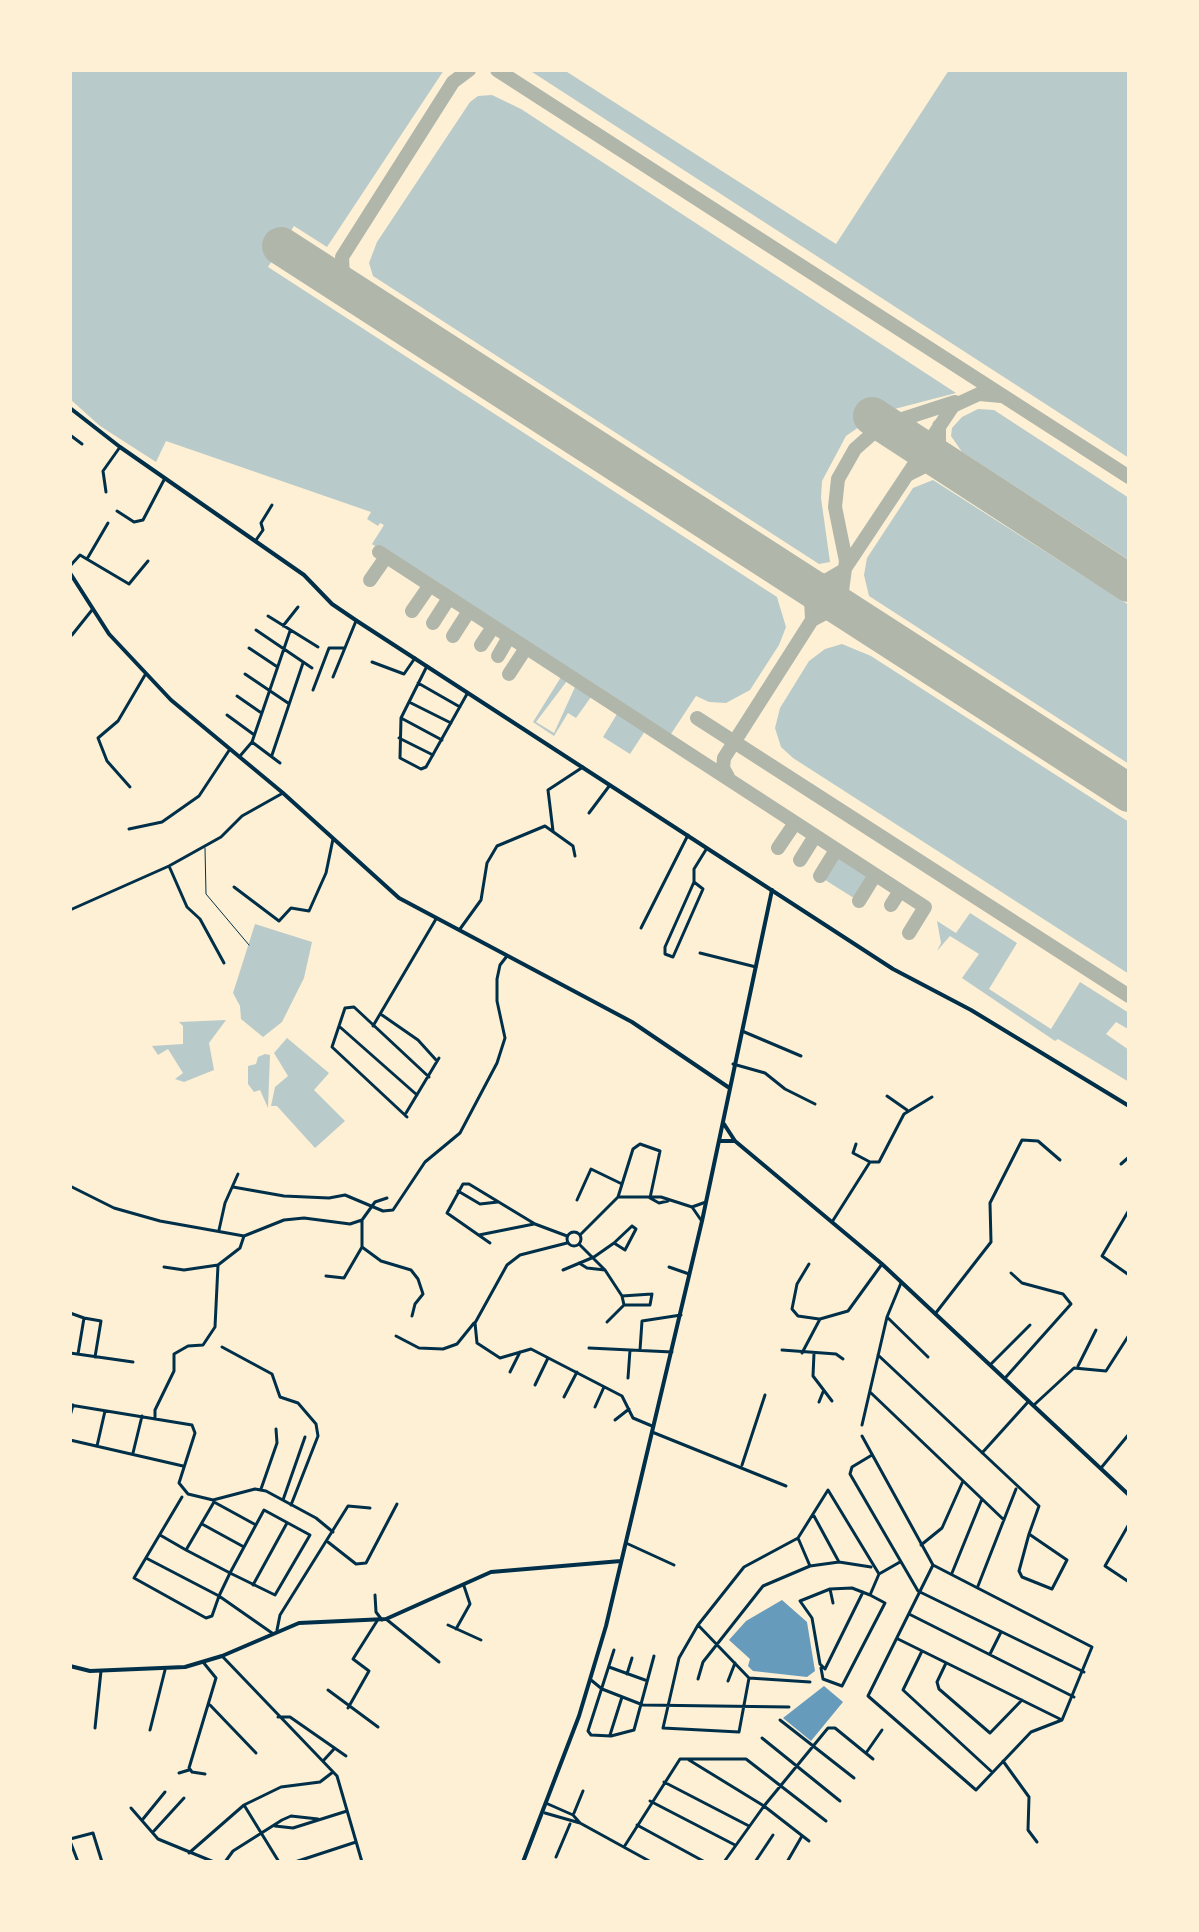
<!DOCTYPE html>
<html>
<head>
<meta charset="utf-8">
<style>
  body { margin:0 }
  #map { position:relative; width:1199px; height:1932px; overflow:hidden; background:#fdf0d5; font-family:"Golos Text",sans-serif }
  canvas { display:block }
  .frame { position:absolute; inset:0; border:72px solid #fdf0d5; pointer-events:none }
</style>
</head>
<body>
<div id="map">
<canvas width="1199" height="1932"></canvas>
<div class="frame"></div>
</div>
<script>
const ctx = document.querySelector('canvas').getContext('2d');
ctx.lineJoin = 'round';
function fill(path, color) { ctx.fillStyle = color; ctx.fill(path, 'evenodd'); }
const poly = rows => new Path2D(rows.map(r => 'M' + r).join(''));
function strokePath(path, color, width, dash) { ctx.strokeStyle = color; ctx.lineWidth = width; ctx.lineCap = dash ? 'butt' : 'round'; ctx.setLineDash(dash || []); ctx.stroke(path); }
const green = poly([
  [70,70,444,70,327,247,294,226,268,267,777,597,786,627,779,645,750,690,726,703,709,702,696,696,669,737,372,544,384,525,380,523,378,526,367,519,371,512,166,441,156,462,100,426,70,399],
  [529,70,564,70,836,244,949,70,1129,70,1129,458],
  [492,95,521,109,956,393,879,413,846,436,822,481,821,498,830,562,819,564,373,276,369,263,377,242,470,102,478,96],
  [978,409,994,410,1129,498,1129,560,962,452,951,436,952,428,962,417],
  [933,480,1129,605,1129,764,869,596,864,575,867,558,913,488],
  [842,644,871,656,1129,822,1129,974,793,758,781,747,775,728,780,708,809,661,825,649],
  [561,677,567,681,536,722,554,733,575,687,591,697,576,718,568,713,554,736,533,722],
  [617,714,645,731,630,754,603,737],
  [838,854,869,876,857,900,822,878],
  [970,913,1017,943,989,989,1051,1029,1080,982,1129,1013,1128,1029,1116,1022,1106,1034,1129,1050,1129,1082,1058,1039,1055,1041,962,978,979,954,950,936,937,951,941,943,937,921,956,933],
  [255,924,312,942,304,978,282,1022,263,1037,241,1019,240,1006,233,993],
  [226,1020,209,1043,214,1070,184,1082,175,1079,183,1073,168,1049,158,1055,152,1046,183,1044,183,1026,179,1022],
  [287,1038,329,1073,314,1090,345,1121,315,1148,277,1106,271,1106,275,1087,288,1076,274,1053],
  [265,1054,270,1055,268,1108,260,1090,254,1092,248,1084,248,1066,256,1064,258,1057]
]);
const water = poly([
  [782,1600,807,1622,815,1671,807,1677,753,1671,748,1666,750,1659,729,1640,746,1621],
  [824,1686,843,1702,811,1741,783,1718]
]);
const taxiway = poly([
  [497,70,1129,477],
  [348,289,343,277,342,257,453,82,469,70],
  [939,426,939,450,951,468],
  [907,475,929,464,951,468],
  [379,552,925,907,909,933],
  [370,580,386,557],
  [800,581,827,580,844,570,953,406,979,394,1001,396],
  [800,581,811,599,812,620],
  [412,611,430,585],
  [855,617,846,605,842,591,846,561,835,507,838,479,855,449,881,426,955,402],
  [433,623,449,598],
  [453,636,469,611],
  [481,645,493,627],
  [498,656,509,637],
  [509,674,526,648],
  [697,718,1129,996],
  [728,777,723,768,724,758,812,620,829,611,855,616],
  [778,848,795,823],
  [800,860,815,836],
  [820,876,836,850],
  [859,901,875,875],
  [891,905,900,891]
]);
const runway = poly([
  [281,246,1129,793],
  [872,416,1129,583]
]);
const service = poly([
  [205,848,206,894,249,945]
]);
const minor = poly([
  [70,435,82,444],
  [106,492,103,471,120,447],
  [117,511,134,522,143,520,165,478],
  [256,540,263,530,261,523,272,505],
  [87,559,108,523],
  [70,566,80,555,129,584,148,561],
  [268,616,318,647],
  [283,626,298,607],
  [256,630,312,668],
  [72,635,92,610],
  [249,648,276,666],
  [372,662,404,674,415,658],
  [427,666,401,718,400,758,421,769,426,767,467,694],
  [245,674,288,703],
  [333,677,356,621],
  [418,683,460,707],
  [313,690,329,648,344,648],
  [237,696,260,712],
  [409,702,451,723],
  [227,715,253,734],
  [401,718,442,740],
  [399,738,433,755],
  [252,742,280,763],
  [272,755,303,663],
  [240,756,252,742,290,631],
  [130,787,107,761,98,738,118,721,145,675],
  [589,813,610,785],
  [129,829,162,822,199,796,230,749],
  [553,831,548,790,583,767],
  [169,866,187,907,200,919,224,963],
  [694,882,703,889,673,957,665,954,665,947,694,882,694,869,707,848],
  [234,887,279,921,291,908,309,911,326,873,333,839],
  [70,910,169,866,221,837,242,816,283,793],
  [641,928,688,835],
  [460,929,481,900,487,863,497,846,545,826,573,846,575,856],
  [700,953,756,967],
  [382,1015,418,1040,437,1061],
  [373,1026,436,919],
  [340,1027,417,1095],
  [742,1031,801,1056],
  [733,1064,765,1073,785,1089,815,1104],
  [887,1096,907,1110],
  [406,1113,439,1058],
  [407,1117,332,1047,345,1008,354,1007,429,1077],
  [856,1144,853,1153,870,1162,879,1162,904,1114,932,1097],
  [1121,1164,1129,1157],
  [70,1186,114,1208,160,1221,244,1236,284,1220,304,1218,350,1224,362,1220,375,1202,387,1198],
  [233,1187,284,1196,329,1198,345,1195,383,1211,393,1210,425,1162,460,1133,497,1063,505,1038,497,1001,497,979,500,965,507,956],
  [458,1191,480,1204,498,1202],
  [618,1197,633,1149,640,1144,660,1151,650,1198],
  [618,1197,661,1197,692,1207,706,1202],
  [650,1198,659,1203,668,1201],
  [577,1200,591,1169,622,1184],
  [692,1207,701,1220],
  [1129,1210,1102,1256,1129,1275],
  [362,1220,362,1247,381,1261,411,1270,418,1279,423,1294,415,1304,412,1316],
  [832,1222,870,1162],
  [632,1226,636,1229,625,1250,614,1243,632,1226],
  [219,1230,225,1203,238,1174],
  '567 1239a7 7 0 1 1 14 0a7 7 0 1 1-14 0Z',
  [479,1235,534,1224],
  [580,1235,618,1197],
  [490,1243,447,1213,463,1184,469,1184,535,1224,567,1236],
  [567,1243,520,1255,507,1265,475,1323,477,1343,500,1358,531,1349,622,1396,633,1418,652,1426],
  [579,1244,605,1270,622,1296],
  [579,1263,587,1268,605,1270],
  [809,1264,797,1284,792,1309,798,1316,819,1319],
  [164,1267,184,1270,218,1265],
  [669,1267,689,1274],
  [563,1270,594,1257,614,1243],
  [326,1276,344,1278,362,1247],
  [652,1294,650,1305,624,1305,622,1296,652,1294],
  [70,1313,84,1318],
  [935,1314,991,1242,990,1203,1022,1140,1038,1141,1060,1160],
  [887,1317,928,1357],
  [607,1322,624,1305],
  [396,1336,419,1348,443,1349,457,1344,474,1323],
  [222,1347,272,1374,280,1397,298,1403,316,1424,318,1436,291,1505],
  [589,1348,672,1352],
  [640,1350,642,1321,681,1315],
  [782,1350,836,1354,843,1359],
  [70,1353,133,1362],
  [802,1353,820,1319,848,1311,882,1264],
  [814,1353,813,1376,832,1401],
  [78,1354,84,1318,101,1321,95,1357],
  [878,1355,1039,1506,1029,1534,1019,1571,1022,1577,1052,1589,1067,1560,1029,1534],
  [991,1364,1030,1325],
  [1078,1366,1096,1330],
  [510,1372,520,1352],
  [1006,1377,1071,1304,1063,1294,1022,1283,1011,1273],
  [628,1378,630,1350],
  [535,1385,548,1358],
  [870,1392,1004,1520],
  [564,1397,577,1372],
  [819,1402,823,1392],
  [1035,1404,1074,1368,1106,1371,1129,1335],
  [70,1405,192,1425,195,1433,179,1483,188,1494,213,1500,255,1489,266,1491,316,1518,333,1532],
  [595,1407,604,1387],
  [70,1416,73,1405],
  [155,1418,155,1410,174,1371,174,1354,188,1346,203,1345,215,1327,218,1265,240,1248,244,1236],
  [615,1420,629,1409],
  [862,1425,887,1317,901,1283],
  [652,1432,786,1486],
  [862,1436,933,1565,1092,1647,1062,1720,1031,1732,976,1790,868,1696,933,1565],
  [70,1440,183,1466],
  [97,1446,105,1411],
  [133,1453,142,1416],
  [982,1453,1028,1402],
  [872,1455,852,1467,850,1474,918,1591,1084,1672],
  [742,1465,765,1395],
  [1101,1468,1129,1434],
  [261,1489,277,1443,276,1429],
  [283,1500,305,1437],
  [814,1516,839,1562],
  [202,1524,244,1547],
  [1129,1524,1105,1566,1129,1582],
  [160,1535,186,1550,230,1573,275,1595,310,1535,264,1510,230,1573,219,1596,212,1616,206,1618,134,1578,182,1497],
  [798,1538,810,1566],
  [328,1542,356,1564,366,1563,397,1504],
  [626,1543,674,1565],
  [921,1545,942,1528,963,1481],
  [186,1550,214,1502,256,1525],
  [146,1558,219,1596,272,1633],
  [952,1573,982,1499],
  [253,1585,287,1523],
  [978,1586,1016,1489],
  [830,1589,833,1603],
  [375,1595,376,1612,382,1620],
  [870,1595,879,1574,900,1562],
  [909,1614,1074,1697],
  [386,1619,439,1662],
  [448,1625,481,1640],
  [698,1625,749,1678,810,1682],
  [456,1629,470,1604,464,1586],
  [277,1630,280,1615,348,1506,370,1508],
  [898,1639,1060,1719],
  [614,1650,588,1731,591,1735,611,1736,634,1730,654,1656],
  [922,1651,903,1690,992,1772],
  [990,1654,1001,1632],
  [222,1656,337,1776,362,1862],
  [203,1662,216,1678,189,1768,192,1772,205,1774],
  [946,1663,937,1682,939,1689,990,1733,1022,1700],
  [609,1667,645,1680],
  [821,1668,823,1679,842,1686,885,1603,870,1595,852,1588,830,1589,800,1601,812,1618,820,1664,825,1669,863,1592],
  [627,1674,632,1658],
  [749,1678,739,1732,663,1728,679,1658,698,1625,744,1567,798,1538,828,1490,879,1574],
  [698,1679,703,1662,763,1586,810,1566,839,1562,871,1567],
  [591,1680,602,1689,643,1705,789,1707],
  [728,1681,735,1663],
  [328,1690,378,1727],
  [210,1705,256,1753],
  [348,1708,369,1671,353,1659,377,1621],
  [278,1717,290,1717,346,1756],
  [780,1720,854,1778],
  [95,1728,101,1671],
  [150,1730,165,1670],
  [610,1735,622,1697],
  [762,1738,840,1801],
  [866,1753,882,1730],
  [689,1760,764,1806,809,1841],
  [323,1761,334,1749],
  [1003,1761,1029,1797,1028,1830,1037,1842],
  [179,1773,189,1770],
  [664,1782,749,1826],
  [650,1801,735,1845],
  [244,1805,279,1862],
  [131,1808,158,1839,214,1862],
  [545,1813,580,1823,573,1815,548,1804],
  [574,1813,583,1791],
  [143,1819,165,1792],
  [580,1823,651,1862],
  [637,1825,705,1862],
  [275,1826,293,1828,347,1811],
  [153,1832,184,1798],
  [70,1839,93,1833,102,1862],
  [70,1841,78,1862],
  [624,1847,680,1759,746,1759,826,1821],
  [189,1853,244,1805,281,1787,320,1782,333,1772],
  [556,1857,570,1824],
  [225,1862,233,1851,282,1820,291,1816,318,1819],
  [295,1862,356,1842],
  [724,1862,764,1806,828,1728,835,1728,873,1759],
  [755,1862,773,1835],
  [787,1862,802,1836]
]);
const tertiary = poly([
  [70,573,109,634,171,700,283,793,399,898,632,1022,728,1087],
  [724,1124,735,1141,882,1264,1129,1495],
  [720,1141,735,1141],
  [70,1666,90,1671,185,1667,222,1656,299,1623,386,1619,491,1572,621,1561],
  [523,1862,579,1716,606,1626,702,1221,772,890]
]);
const secondary = poly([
  [70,408,120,447,304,575,332,604,357,621,893,969,971,1010,1129,1106]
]);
fill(green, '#b9caca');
fill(water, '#669bbc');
strokePath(taxiway, '#b1b6ab', 14);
strokePath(runway, '#b1b6ab', 38);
strokePath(service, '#003049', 1);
strokePath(minor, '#003049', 3);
strokePath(tertiary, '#003049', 4);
strokePath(secondary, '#003049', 4);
</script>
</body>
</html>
